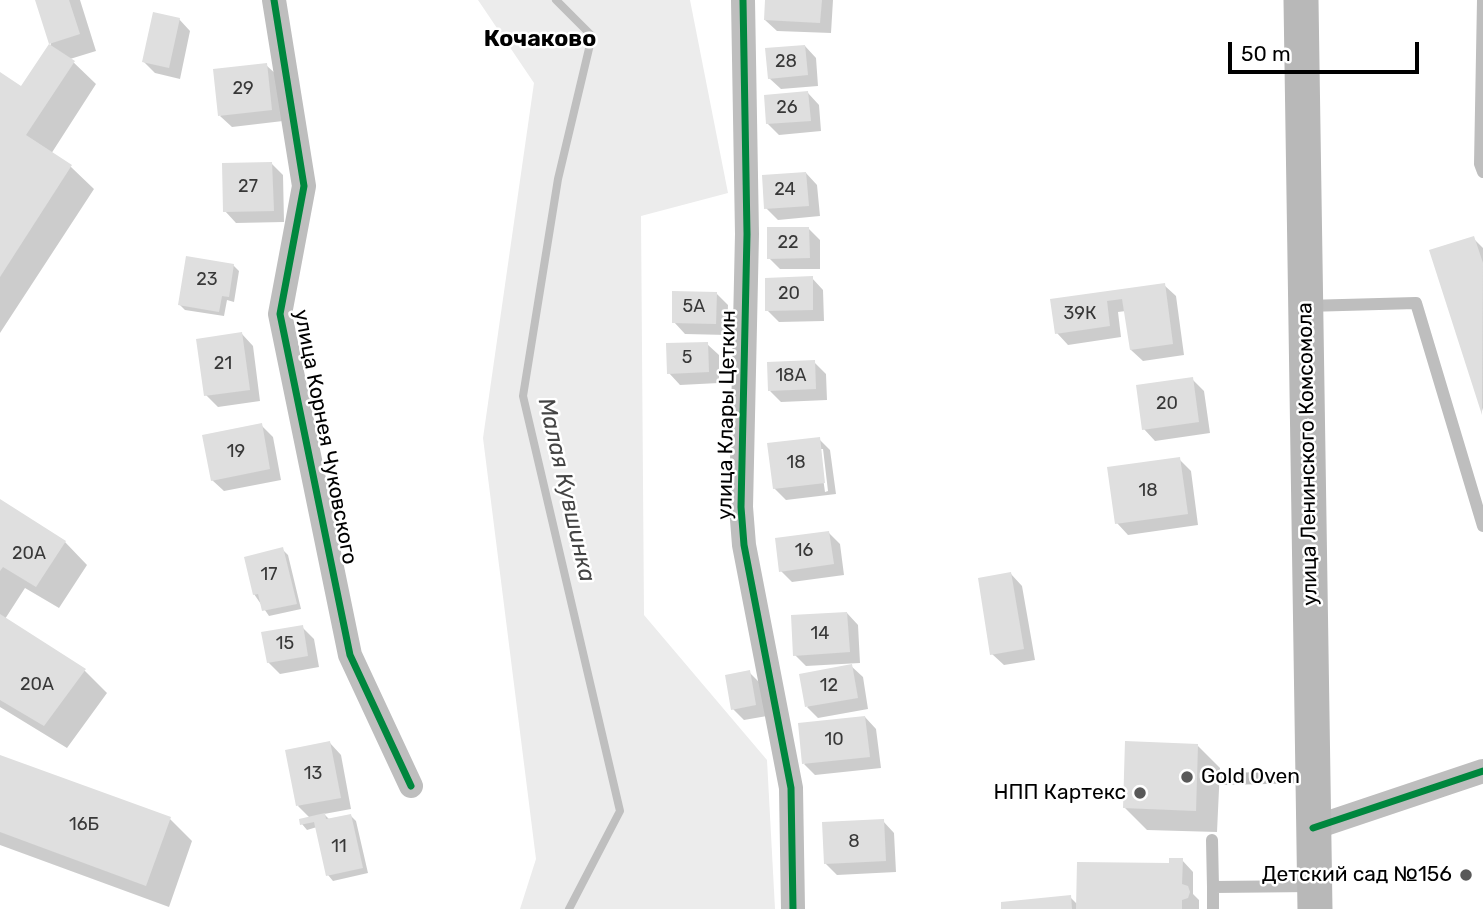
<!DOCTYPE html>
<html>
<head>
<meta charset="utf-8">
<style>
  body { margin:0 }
  #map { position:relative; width:1483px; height:909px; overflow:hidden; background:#fff; font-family:Rubik,sans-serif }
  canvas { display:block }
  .scale { position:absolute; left:1228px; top:42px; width:191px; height:32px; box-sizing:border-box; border:4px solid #000; border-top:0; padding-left:9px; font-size:21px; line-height:24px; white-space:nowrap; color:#000; -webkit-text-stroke:5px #fff; paint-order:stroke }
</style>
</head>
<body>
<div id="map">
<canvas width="1483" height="909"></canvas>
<div class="scale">50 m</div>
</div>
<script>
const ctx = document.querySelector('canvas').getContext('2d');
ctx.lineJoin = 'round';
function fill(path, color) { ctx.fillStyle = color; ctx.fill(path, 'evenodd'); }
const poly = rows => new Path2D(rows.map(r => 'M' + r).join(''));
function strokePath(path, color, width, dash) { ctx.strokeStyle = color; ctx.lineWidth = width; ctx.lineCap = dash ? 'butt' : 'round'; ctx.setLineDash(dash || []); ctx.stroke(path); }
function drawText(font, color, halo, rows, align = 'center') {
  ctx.font = font + ' Rubik,sans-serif'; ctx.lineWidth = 5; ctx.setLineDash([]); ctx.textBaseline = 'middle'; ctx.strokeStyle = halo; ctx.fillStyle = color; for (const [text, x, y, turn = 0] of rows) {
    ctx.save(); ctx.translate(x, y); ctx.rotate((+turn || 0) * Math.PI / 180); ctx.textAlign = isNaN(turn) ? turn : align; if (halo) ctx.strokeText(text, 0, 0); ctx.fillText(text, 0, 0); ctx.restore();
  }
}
const green = poly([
  [478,0,690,0,728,193,641,216,644,615,767,760,775,909,520,909,536,859,483,438,534,83]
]);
const shadow = poly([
  [37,0,80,0,96,51,70,59,96,84,51,154,71,167,94,189,0,333,0,74,22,88,51,44],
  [766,0,833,0,831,33,777,31,765,20],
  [179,19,190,31,180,79,155,73,144,62],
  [805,46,816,58,818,86,781,89,769,78],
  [266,65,278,76,283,121,232,127,220,116],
  [808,93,819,105,821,131,779,135,767,123],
  [272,164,283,175,284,222,236,223,225,211],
  [806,173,817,185,820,216,778,220,766,208],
  [808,228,820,240,820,269,780,269,769,258],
  [1473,238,1483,248,1483,411,1432,251],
  [233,265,239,271,234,302,227,300,224,316,185,310,180,305],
  [812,278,823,290,824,321,779,322,767,310],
  [1164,285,1176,296,1184,355,1143,361,1131,350,1126,311,1118,312,1121,337,1068,345,1057,333,1052,300],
  [716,293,728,305,727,335,685,334,674,322],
  [242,334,253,346,260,401,218,407,206,395],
  [707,344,719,355,719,383,680,385,669,373],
  [814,362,826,374,827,400,781,402,770,391],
  [1192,379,1204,391,1210,433,1155,441,1144,429],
  [261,425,273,437,281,480,224,491,212,480],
  [819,439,830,450,836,494,786,500,774,488],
  [819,449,823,449,828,491,825,492],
  [1179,459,1191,471,1198,525,1128,535,1117,523],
  [0,502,65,542,87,565,59,608,25,588,5,619,85,671,107,693,67,748,0,707],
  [829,533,840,544,844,575,792,582,781,571],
  [282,549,288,555,301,609,269,616,254,594],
  [1011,574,1022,586,1035,660,1004,665,992,654],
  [847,613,858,625,860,663,806,666,795,655],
  [302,627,314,639,319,667,280,674,268,662],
  [850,665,863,677,868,709,818,718,807,707],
  [749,672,761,684,767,716,744,720,733,709],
  [865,717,876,729,881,768,815,775,804,764],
  [330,743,341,755,351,809,324,814,330,820,350,815,356,821,368,873,333,881,328,875,317,827,307,830,302,824,310,818,298,806],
  [1198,746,1220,768,1217,832,1147,830,1125,808],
  [0,757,170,819,192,841,169,907,0,845],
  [883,821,894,833,896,872,837,875,825,863],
  [1182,860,1193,872,1193,894,1199,900,1199,909,1003,909,1070,897,1078,905]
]);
const stream = poly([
  [556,0,592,36,558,179,523,396,620,811,569,909]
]);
const building = poly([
  [35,0,69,0,80,34,49,44],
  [765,0,822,0,820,23,764,20],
  [153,12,180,18,169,68,142,62],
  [49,44,75,61,26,135,72,165,0,277,0,72,21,86],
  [805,45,808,75,768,79,765,48],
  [267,63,272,110,218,116,213,69],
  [808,91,811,121,766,124,764,95],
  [272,162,274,211,223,212,222,163],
  [806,172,809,206,764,209,762,175],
  [767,227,809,227,810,258,767,259],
  [1474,236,1483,263,1482,415,1429,250],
  [186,256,234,264,229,297,222,296,219,312,178,305],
  [813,276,813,310,765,311,765,278],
  [1165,283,1173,344,1130,350,1122,299,1107,301,1110,326,1055,334,1050,299],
  [672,291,717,292,716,324,672,323],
  [242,332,250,390,204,396,196,339],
  [708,342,709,372,667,374,666,343],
  [815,360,816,389,768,391,767,362],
  [1193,377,1199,422,1142,430,1136,385],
  [262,423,270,469,211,481,202,435],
  [820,437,825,483,773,489,767,443],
  [1180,457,1188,514,1115,524,1107,467],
  [0,499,66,541,36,587,3,567,0,571],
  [829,531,834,564,779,572,775,538],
  [283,547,297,604,262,611,258,594,253,595,244,557],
  [1011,572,1024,649,990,655,978,578],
  [847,612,850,652,793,656,791,615],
  [0,614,86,669,44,726,0,700],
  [303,625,308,656,267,663,261,632],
  [852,664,858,698,805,707,799,674],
  [750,670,756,705,731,710,725,675],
  [865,716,870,757,802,764,798,723],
  [330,741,341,798,296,806,285,750],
  [1125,741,1198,744,1196,811,1123,808],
  [0,755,171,817,146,886,0,832],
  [325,813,326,819,351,814,363,868,326,876,314,822,300,825,299,819],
  [884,819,886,861,824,864,822,822],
  [1169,858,1183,858,1182,884,1188,886,1190,892,1188,898,1182,900,1182,909,1076,909,1077,862,1169,863],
  [1071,895,1072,909,1001,909,1001,902]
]);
const lane = poly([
  [1483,0,1480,164,1483,172],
  [1306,306,1416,303,1483,526],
  [1221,779,1312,777],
  [1212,840,1213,887],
  [1213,909,1213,887,1313,886]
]);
const street = poly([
  [274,0,304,186,280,314,350,655,411,786],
  [743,0,747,234,741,507,744,545,791,788,793,909],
  [1313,828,1483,771]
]);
const secondary = poly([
  [1301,0,1315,909]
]);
const cycleway = poly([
  [274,0,304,186,280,314,350,655,411,786],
  [743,0,747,234,741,507,744,545,791,788,793,909],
  [1313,828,1483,771]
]);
const markers = [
  [1187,777,7,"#595959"],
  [1140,793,7,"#595959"],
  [1466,875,7,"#595959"]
];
const numberNames = [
  ["28",786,62],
  ["29",243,89],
  ["26",787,108],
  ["27",248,187],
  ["24",785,190],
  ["22",788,243],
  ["23",207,280],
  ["20",789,294],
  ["5А",694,307],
  ["39К",1080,314],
  ["5",687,358],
  ["21",223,364],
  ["18А",791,376],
  ["20",1167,404],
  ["19",236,452],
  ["18",796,463],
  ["18",1148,491],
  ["16",804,551],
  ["20А",29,554],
  ["17",269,575],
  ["14",820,634],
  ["15",285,644],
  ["20А",37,685],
  ["12",829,686],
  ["10",834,740],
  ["13",313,774],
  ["16Б",84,825],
  ["8",854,842],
  ["11",339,847]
];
const streetNames = [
  ["улица Клары Цеткин",727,415,-89],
  ["улица Корнея Чуковского",325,437,79],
  ["улица Ленинского Комсомола",1308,454,-91]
];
const poiNames = [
  ["Gold Oven",1201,777,"left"],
  ["НПП Картекс",1126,793],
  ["Детский сад №156",1452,875]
];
const neighbourhoodNames = [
  ["Кочаково",540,39]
];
const waterNames = [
  ["Малая Кувшинка",566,490,77]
];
fill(green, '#ececec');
fill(shadow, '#0003');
strokePath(stream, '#bfbfbf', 8);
fill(building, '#dfdfdf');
strokePath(lane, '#bebebe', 12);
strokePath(street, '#bebebe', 24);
strokePath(secondary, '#b8b8b8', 35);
strokePath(cycleway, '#00873e', 7);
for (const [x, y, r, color] of markers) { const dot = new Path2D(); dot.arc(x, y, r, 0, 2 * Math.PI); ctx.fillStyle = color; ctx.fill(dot); strokePath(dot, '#fff', 2.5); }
drawText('18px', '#383838', null, numberNames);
drawText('21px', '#000', '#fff', streetNames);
drawText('21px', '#000', '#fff', poiNames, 'right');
drawText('bold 23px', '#000', '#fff', neighbourhoodNames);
drawText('italic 23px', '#444', '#fff', waterNames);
</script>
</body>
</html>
